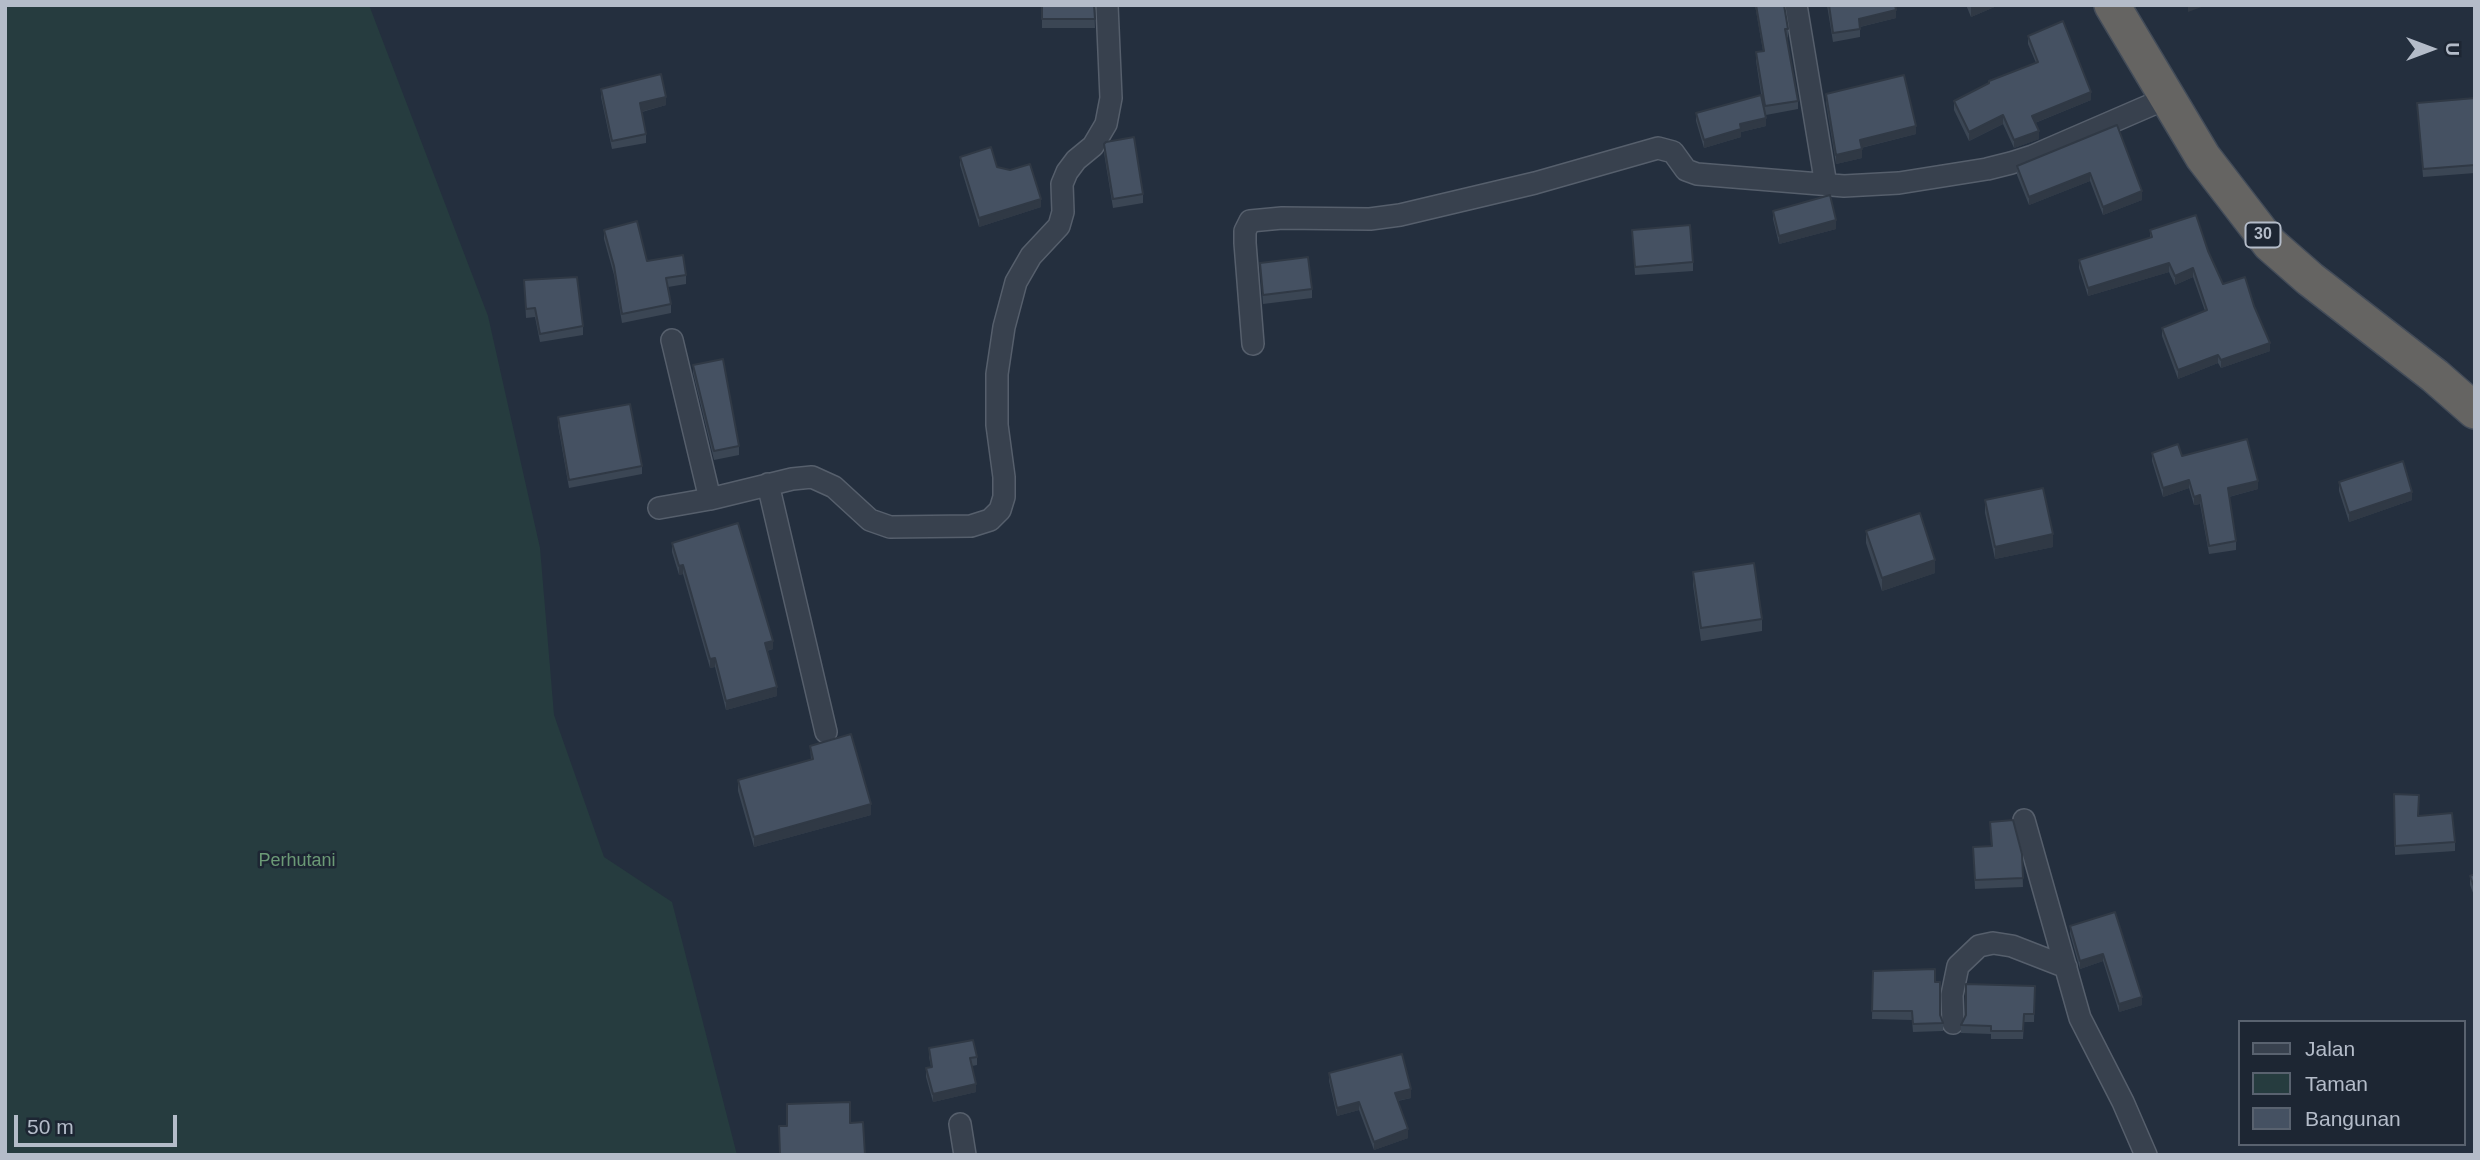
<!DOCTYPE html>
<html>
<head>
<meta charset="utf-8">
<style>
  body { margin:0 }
  #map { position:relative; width:2480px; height:1160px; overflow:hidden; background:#242f3e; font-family:Arial,sans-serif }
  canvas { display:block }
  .frame { position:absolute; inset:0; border:7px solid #b4bcc9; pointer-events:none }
  .legend { position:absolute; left:2238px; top:1020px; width:228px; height:126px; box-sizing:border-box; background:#1d2633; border:2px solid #59626f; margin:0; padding:9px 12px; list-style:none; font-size:21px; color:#b4bcc9 }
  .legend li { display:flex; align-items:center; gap:14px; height:35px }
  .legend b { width:35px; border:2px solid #59626f }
  .north { position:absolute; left:2396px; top:14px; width:70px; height:70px; -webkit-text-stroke:5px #1d2633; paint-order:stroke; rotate:90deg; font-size:19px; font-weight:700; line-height:28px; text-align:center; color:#b4bcc9 }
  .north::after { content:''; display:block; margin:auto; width:24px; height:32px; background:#b4bcc9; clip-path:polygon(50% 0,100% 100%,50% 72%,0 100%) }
  .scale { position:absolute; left:14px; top:1115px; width:163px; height:32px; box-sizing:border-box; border:4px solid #b4bcc9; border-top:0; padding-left:9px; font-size:21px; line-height:24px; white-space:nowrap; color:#b4bcc9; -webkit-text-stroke:5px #1d2633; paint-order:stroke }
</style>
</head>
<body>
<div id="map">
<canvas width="2480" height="1160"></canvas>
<div class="frame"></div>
<ul class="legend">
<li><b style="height:9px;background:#38414e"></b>Jalan</li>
<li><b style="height:19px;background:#263c3f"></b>Taman</li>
<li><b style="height:19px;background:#455162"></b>Bangunan</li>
</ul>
<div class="north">U</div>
<div class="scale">50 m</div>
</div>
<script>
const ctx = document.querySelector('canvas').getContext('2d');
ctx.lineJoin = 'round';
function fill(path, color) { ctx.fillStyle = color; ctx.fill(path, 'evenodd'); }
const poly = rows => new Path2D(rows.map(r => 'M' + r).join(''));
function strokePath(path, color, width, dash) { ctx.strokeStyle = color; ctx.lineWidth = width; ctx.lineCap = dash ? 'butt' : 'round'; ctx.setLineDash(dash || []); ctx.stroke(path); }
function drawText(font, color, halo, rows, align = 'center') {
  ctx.font = font + ' Arial,sans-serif'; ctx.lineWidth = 5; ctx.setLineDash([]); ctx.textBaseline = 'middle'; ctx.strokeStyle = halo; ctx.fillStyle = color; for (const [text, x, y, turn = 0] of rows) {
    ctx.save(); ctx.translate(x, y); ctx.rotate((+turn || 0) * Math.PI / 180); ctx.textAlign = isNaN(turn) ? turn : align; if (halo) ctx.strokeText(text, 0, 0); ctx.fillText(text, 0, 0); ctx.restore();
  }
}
const green = poly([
  [5,5,369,5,488,316,540,548,554,715,604,857,672,902,737,1155,5,1155]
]);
const minor = poly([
  [1796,5,1826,185],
  [672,340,710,499],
  [1253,344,1245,243,1245,231,1250,221,1282,218,1370,219,1400,215,1535,183,1658,148,1673,152,1686,170,1697,174,1844,186,1899,183,1987,169,2011,163,2033,156,2167,98],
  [768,484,826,732],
  [659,508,710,499,792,479,812,477,834,487,870,520,890,527,971,526,990,520,1000,510,1004,497,1004,477,997,425,997,374,1004,327,1016,282,1031,256,1059,226,1063,212,1062,184,1067,172,1076,160,1093,146,1106,124,1111,98,1107,5],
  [2024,820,2080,1018,2123,1102,2146,1155],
  [1953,1023,1952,995,1958,966,1979,946,1993,943,2012,946,2066,967],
  [960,1124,965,1155]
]);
const trunk = poly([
  [2112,5,2203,157,2270,244,2310,279,2435,376,2475,411]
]);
const wall = poly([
  [1042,5,1094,5,1095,28,1042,28],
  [1755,5,1784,5,1788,29,1788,37,1787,38,1798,101,1798,109,1766,115,1766,126,1741,132,1741,137,1704,148,1696,121,1696,113,1762,100,1756,61,1756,52,1763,51],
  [1827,5,1898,5,1895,7,1896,18,1860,27,1860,37,1833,42],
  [1966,5,1999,5,1971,17],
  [2028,36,2091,100,2035,123,2039,139,2014,148,2003,124,1969,141,1954,110,1954,101,1989,84,1989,81,2036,63,2028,44],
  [601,89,666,105,642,112,646,134,646,143,612,149,601,97],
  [1826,94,1916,134,1861,148,1862,158,1836,164,1826,103],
  [2475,98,2475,173,2423,177,2417,103],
  [2117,125,2142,200,2103,215,2090,181,2029,205,2017,175,2017,166],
  [1104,144,1143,194,1143,203,1113,208,1104,153],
  [960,157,997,167,1041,207,979,227,960,165],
  [1773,211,1836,229,1779,244,1773,219],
  [604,230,647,261,686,275,686,284,668,287,671,304,671,313,622,323,614,275,604,239],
  [1632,230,1693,262,1693,271,1635,275],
  [2150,230,2208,251,2223,284,2254,306,2270,351,2221,368,2218,363,2178,379,2162,336,2162,328,2205,311,2193,277,2175,285,2169,272,2088,296,2079,268,2079,260,2150,238],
  [1260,263,1312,289,1312,298,1263,304],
  [524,280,583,326,583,335,540,342,535,317,526,318],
  [693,365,739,446,739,455,714,460,693,373],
  [558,417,642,466,642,474,569,488,558,425],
  [2152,453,2182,456,2258,489,2229,497,2236,541,2236,550,2209,554,2200,504,2194,505,2189,488,2163,497,2152,461],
  [2339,482,2412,500,2349,522,2339,491],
  [1985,500,2053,547,1995,559,1985,513],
  [1866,531,1935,573,1882,591,1866,543],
  [672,543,773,649,767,651,777,696,726,710,715,667,710,668,683,574,679,575,672,552],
  [1693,572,1762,619,1762,631,1701,641,1693,585],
  [810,746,871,815,754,847,738,791,738,780,811,760],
  [2394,794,2418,816,2455,842,2455,851,2395,855],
  [1990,822,2022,854,2023,887,1975,889,1973,847,1991,846],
  [2475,874,2475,898,2470,885,2470,876],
  [2115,912,2142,1005,2119,1012,2103,961,2080,969,2070,934,2070,926],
  [1873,971,1935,982,1940,1015,1943,1023,1943,1031,1913,1032,1912,1020,1872,1019],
  [2035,986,2034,1022,2024,1022,2023,1039,1991,1039,1991,1034,1961,1033,1961,1025],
  [929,1048,977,1057,977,1065,972,1066,976,1092,933,1102,926,1077,926,1068,931,1067,929,1057],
  [1329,1073,1411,1098,1398,1101,1408,1138,1374,1150,1359,1110,1337,1116,1329,1081]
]);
const shadedWall = poly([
  [1971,5,1999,5,1971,17],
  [2188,5,2207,5,2188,12],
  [1896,10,1896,18,1859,27,1859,19],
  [2091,92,2091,100,2032,124,2032,116],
  [666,97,666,105,640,112,640,103],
  [2003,115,2003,124,1969,141,1969,132],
  [1766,118,1766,126,1741,132,1741,137,1704,148,1704,140,1740,124],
  [1916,126,1916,134,1860,148,1860,140],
  [2039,131,2039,139,2014,148,2014,140],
  [1862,149,1862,158,1836,164,1836,155],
  [2090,173,2090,181,2029,205,2029,197],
  [2142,191,2142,200,2103,215,2103,207],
  [1041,199,1041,207,979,227,979,218],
  [1836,220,1836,229,1779,244,1779,236],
  [2169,263,2169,272,2088,296,2088,288],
  [2193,268,2193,277,2175,285,2175,276],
  [2270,343,2270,351,2221,368,2221,360],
  [2218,355,2218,363,2178,379,2178,370],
  [2189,480,2189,488,2163,497,2163,488],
  [2258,481,2258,489,2228,497,2228,488],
  [2412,492,2412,500,2349,522,2349,513],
  [2200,495,2200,504,2194,505,2194,497],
  [2053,534,2053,547,1995,559,1995,547],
  [1935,560,1935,573,1882,591,1882,578],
  [683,565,683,574,679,575,679,566],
  [773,641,773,649,765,651,765,643],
  [715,658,715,667,710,668,710,659],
  [777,687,777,696,726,710,726,701],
  [871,804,871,815,754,847,754,837],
  [2103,954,2103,961,2080,969,2080,961],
  [2142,997,2142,1005,2119,1012,2119,1004],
  [976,1084,976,1092,933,1102,933,1094],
  [1411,1089,1411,1098,1395,1101,1395,1093],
  [1359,1102,1359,1110,1337,1116,1337,1108],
  [1408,1129,1408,1138,1374,1150,1374,1142]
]);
const building = poly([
  [1042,5,1094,5,1095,19,1042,19,1042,5],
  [1756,5,1784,5,1788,29,1785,29,1798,101,1765,106,1756,52,1764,51,1756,5],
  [1829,5,1895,5,1896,10,1859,19,1860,29,1833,33,1829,5],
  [2063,21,2091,92,2032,116,2039,131,2014,140,2003,115,1969,132,1954,101,1989,83,1989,81,2038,62,2028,36,2063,21],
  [661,74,666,97,640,103,646,134,612,141,601,89,661,74],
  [1904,75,1916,126,1860,140,1862,149,1836,155,1826,94,1904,75],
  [1761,95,1766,118,1740,124,1741,129,1704,140,1696,113,1761,95],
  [2475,98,2475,165,2423,169,2417,103,2475,98],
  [2117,125,2142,191,2103,207,2090,173,2029,197,2017,166,2117,125],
  [1134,137,1143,194,1113,199,1104,144,1106,142,1134,137],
  [991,147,997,167,1010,170,1030,164,1041,199,979,218,960,157,991,147],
  [1830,195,1836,220,1779,236,1773,211,1830,195],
  [2196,215,2208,251,2223,284,2245,277,2254,306,2270,343,2221,360,2218,355,2178,370,2162,328,2207,310,2193,268,2175,276,2169,263,2088,288,2079,260,2152,237,2150,230,2196,215],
  [637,221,647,261,683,255,686,275,666,278,671,304,622,314,614,266,604,230,637,221],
  [1690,225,1693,262,1635,267,1632,230,1690,225],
  [1308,257,1312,289,1263,295,1260,263,1308,257],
  [577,277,583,326,540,334,535,308,526,309,524,280,577,277],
  [723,359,739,446,714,451,693,365,723,359],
  [630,404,642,466,569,480,558,417,630,404],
  [2247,439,2258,481,2228,488,2236,541,2209,546,2200,495,2194,497,2189,480,2163,488,2152,453,2178,444,2182,456,2247,439],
  [2403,461,2412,492,2349,513,2339,482,2403,461],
  [2043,488,2053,534,1995,547,1985,500,2043,488],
  [1920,513,1935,560,1882,578,1866,531,1920,513],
  [738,523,773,641,765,643,777,687,726,701,715,658,710,659,683,565,679,566,672,543,738,523],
  [1754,563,1762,619,1701,628,1693,572,1754,563],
  [851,734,871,804,754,837,738,780,813,759,810,746,851,734],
  [2394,794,2419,795,2418,816,2452,813,2455,842,2395,846,2394,794],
  [2013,820,2022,854,2023,878,1975,880,1973,847,1992,846,1990,822,2013,820],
  [2475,874,2475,889,2470,876,2475,874],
  [2115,912,2142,997,2119,1004,2103,954,2080,961,2070,926,2115,912],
  [1935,969,1935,982,1940,982,1940,1015,1943,1023,1913,1024,1912,1011,1872,1011,1873,971,1935,969],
  [1966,984,2035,986,2034,1014,2024,1014,2023,1031,1991,1031,1991,1026,1961,1025,1966,1015,1966,984],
  [973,1040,977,1057,970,1058,976,1084,933,1094,926,1068,932,1067,929,1048,973,1040],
  [1402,1054,1411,1089,1395,1093,1408,1129,1374,1142,1359,1102,1337,1108,1329,1073,1402,1054],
  [850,1102,850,1123,863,1122,865,1155,780,1155,779,1126,787,1126,787,1104,850,1102]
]);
const shields = [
  [2263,235,35]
];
const shieldNames = [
  ["30",2263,235]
];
const parkNames = [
  ["Perhutani",297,861]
];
fill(green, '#263c3f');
strokePath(minor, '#565f6c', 24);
strokePath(trunk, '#434c59', 38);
strokePath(minor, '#38414e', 21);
strokePath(trunk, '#656462', 35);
fill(wall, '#3b4654');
fill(shadedWall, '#303945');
fill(building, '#455162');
strokePath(building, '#303945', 2);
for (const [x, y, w] of shields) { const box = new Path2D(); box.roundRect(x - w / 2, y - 12.5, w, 25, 5); ctx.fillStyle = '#1d2633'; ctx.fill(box); strokePath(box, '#b4bcc9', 2); }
drawText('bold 16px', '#b4bcc9', null, shieldNames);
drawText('18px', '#6b9a76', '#1d2633', parkNames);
</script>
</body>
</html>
